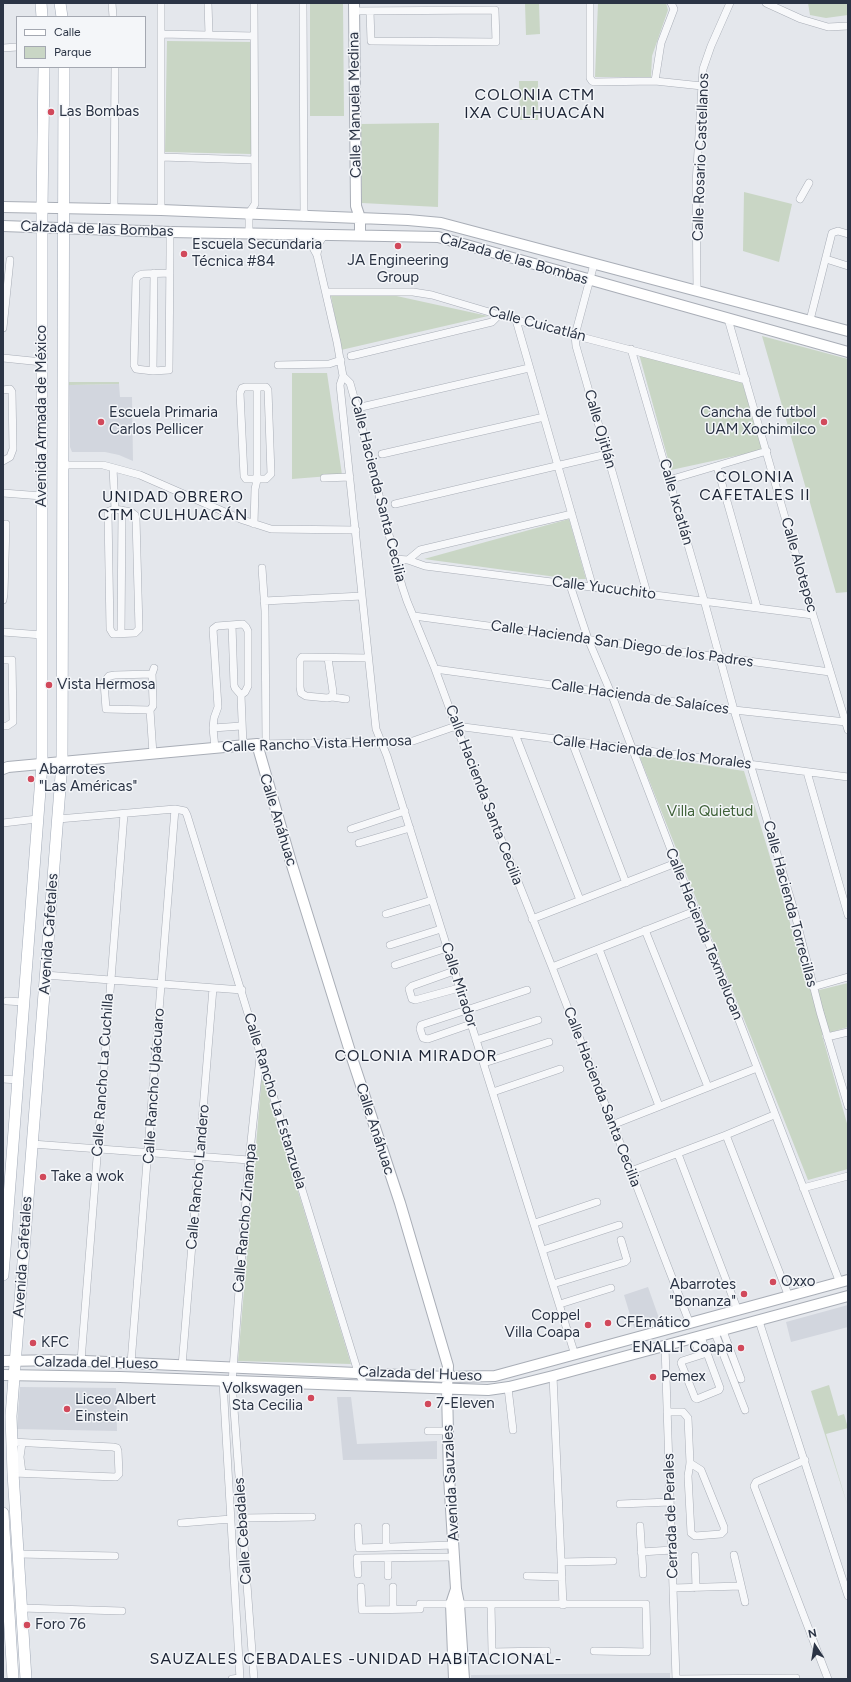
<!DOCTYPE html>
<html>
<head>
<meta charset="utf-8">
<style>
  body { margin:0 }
  #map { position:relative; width:851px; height:1682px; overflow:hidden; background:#e4e7ec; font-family:Figtree,sans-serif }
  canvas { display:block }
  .frame { position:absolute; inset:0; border:4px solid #2b3445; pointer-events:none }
  .legend { position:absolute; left:16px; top:16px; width:130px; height:52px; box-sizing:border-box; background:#f4f6f9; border:1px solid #a4a8b1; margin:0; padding:5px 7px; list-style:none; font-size:12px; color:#2b3445 }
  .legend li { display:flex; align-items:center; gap:8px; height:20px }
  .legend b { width:20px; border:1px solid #a4a8b1 }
  .north { position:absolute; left:795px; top:1626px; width:40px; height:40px; -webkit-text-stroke:3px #f4f6f9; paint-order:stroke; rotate:348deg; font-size:11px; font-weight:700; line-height:16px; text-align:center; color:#2b3445 }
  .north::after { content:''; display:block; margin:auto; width:14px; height:18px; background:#2b3445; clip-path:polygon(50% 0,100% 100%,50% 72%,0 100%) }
</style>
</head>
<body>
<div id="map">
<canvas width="851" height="1682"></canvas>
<div class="frame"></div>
<ul class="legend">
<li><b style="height:5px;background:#fff"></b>Calle</li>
<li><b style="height:11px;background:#c9d6c5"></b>Parque</li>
</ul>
<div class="north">N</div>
</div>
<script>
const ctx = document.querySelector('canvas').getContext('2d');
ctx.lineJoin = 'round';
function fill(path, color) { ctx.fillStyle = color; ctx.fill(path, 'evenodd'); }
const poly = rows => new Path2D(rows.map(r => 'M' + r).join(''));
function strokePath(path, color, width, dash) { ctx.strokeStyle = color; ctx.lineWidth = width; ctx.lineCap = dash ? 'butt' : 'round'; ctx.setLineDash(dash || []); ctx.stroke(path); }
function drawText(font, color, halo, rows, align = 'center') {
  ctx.font = font + ' Figtree,sans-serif'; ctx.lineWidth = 3; ctx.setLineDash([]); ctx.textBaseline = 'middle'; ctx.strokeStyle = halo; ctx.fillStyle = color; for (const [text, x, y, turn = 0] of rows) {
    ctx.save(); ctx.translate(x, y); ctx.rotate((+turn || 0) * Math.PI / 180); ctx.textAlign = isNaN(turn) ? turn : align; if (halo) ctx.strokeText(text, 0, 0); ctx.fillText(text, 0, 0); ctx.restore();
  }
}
const built = poly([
  [119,384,120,397,132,397,133,461,119,455,105,452,72,452,70,447,69,385],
  [648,1287,660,1321,634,1328,624,1295],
  [848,1305,848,1327,791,1342,786,1322],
  [20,1387,116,1388,117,1431,17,1429],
  [337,1397,351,1397,357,1444,437,1441,437,1459,343,1460],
  [670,1673,670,1679,471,1679,471,1675]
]);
const green = poly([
  [310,3,343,3,344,116,310,116],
  [525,3,539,3,540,34,526,35],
  [598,3,666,3,668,10,652,56,651,77,595,77],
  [808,3,848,3,848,15,826,18,810,15],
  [167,41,253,42,251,154,165,152],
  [519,81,538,81,538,120,520,120],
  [439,123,438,207,362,203,361,124],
  [744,192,792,204,779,262,743,251],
  [392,295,488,316,341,350,331,296],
  [762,336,848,359,848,592,836,593],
  [639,354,742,382,763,450,671,470],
  [292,373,327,373,342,475,292,479],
  [69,382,119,382,119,384,69,385],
  [569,519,586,579,571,579,424,559],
  [639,755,744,771,811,992,848,983,848,1027,822,1035,848,1127,848,1169,808,1180],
  [262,1074,351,1364,238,1361],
  [829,1385,838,1416,844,1414,848,1428,826,1434,848,1507,811,1391]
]);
const street = poly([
  [112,3,113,17],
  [161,3,161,210],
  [208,3,209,35],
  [303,3,304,217],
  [590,3,590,78,592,81,594,82,655,81,702,86],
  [766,3,801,19,828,27,848,26],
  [354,11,495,10,496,42,371,41,370,11],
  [161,34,254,36],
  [3,48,17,47],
  [655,81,661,43,674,9,671,3],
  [161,157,254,160],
  [800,199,809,183],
  [114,209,115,67],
  [249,233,249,213,255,204,254,3],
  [299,235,310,242,317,255,337,342,343,376,350,383,357,408,402,586,407,601,435,669,456,726,552,967,690,1324],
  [317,254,319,243,323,237,327,235],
  [826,259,848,266],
  [594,264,575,335,576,346,647,593],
  [170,273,142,274,138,276,136,279,134,365,136,369,153,371,169,370,170,252,170,232],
  [697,291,696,184,703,69,711,46,730,3],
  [326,292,413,292,432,295,516,320,746,380],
  [728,319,813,615,848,730],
  [516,320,593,588],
  [810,320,832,233,838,231,848,234],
  [3,328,10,260],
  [631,349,704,600,734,710,793,907,820,1012,848,1106],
  [351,356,492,322,499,315],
  [3,358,42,362],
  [278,365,329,364,341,360],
  [153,371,154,273],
  [343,376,340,385,376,729,387,756,575,1355],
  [245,387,266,387,268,390,271,474,266,479,246,479,244,476,240,393,242,388,245,387],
  [3,390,10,389,12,392,13,449,10,457,3,461],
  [357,408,529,368],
  [382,454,544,417],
  [63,465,103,465,140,475,243,520,271,529,356,530],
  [717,466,757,607],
  [113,468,115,509],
  [324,478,350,477],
  [669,480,767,451],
  [3,493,42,496],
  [395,504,607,454],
  [115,509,131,512,135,515,136,518,139,629,135,633,113,634,110,629,108,513,109,511,115,509],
  [254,524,255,489,257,480,257,387],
  [395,559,408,560,425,566,813,615],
  [408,560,420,550,572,514],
  [262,568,265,611,266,743],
  [570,585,588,639,611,693,676,863,722,976,840,1283],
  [3,600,4,594,6,524],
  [264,601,362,596],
  [414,616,830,672],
  [232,625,234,685,235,688,241,695],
  [3,632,42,635],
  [121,634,122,510],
  [328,658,333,692,332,697,327,698,306,696,301,693,300,687,300,660,302,657,368,658],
  [3,660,12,660,13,722,7,726,3,726],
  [435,669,734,710,846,722],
  [332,697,346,699],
  [150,710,106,709,104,682,109,676,115,675,152,674],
  [241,726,213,728,214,718,218,707,213,629,217,626,243,624,246,627,248,631,248,686,245,692,241,695,243,745],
  [213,728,215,748],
  [515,734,580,900],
  [572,742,626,883],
  [257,744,381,742,397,743,413,741,456,726,848,777],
  [153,754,150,710,153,706,153,701,152,674,154,668],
  [807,772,848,915],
  [58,819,175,809,185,811,187,815,358,1372,365,1386],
  [3,823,37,819],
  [351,829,405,811],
  [359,843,410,828],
  [386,914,432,900],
  [532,919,676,863],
  [645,930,708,1087],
  [390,945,441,929],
  [599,949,659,1106],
  [395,965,447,948],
  [552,967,695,911],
  [454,971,412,986,409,989,412,999,415,1000,459,988],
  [45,975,242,990],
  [813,987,848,977],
  [7,1001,24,1002],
  [471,1024,428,1039,423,1038,420,1029,421,1025,527,990],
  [827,1037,848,1032],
  [476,1040,538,1020],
  [484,1063,549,1042],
  [3,1079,18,1080],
  [493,1092,560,1069],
  [612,1125,757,1068],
  [726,1135,789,1297],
  [32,1144,249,1160],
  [678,1154,738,1311],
  [631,1171,726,1135,774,1115],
  [803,1188,848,1176],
  [535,1223,597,1202],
  [543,1250,619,1225],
  [553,1284,625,1262,627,1260,626,1257,621,1240],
  [560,1304,611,1288],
  [759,1321,848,1596],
  [723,1331,741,1379],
  [715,1333,745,1410],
  [701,1337,707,1353,720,1388,719,1390,697,1399,695,1398,681,1363,682,1361,707,1353],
  [694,1339,700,1355],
  [665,1346,676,1679,796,1678],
  [81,1361,124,814],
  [131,1363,175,809],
  [182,1366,213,988],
  [553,1376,563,1605],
  [223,1382,240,1679],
  [508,1388,513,1430],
  [667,1412,683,1412,688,1418,690,1463,688,1476,691,1533,695,1536,721,1534,724,1531,724,1527,701,1470,690,1463],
  [428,1431,448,1431],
  [11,1442,113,1447,117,1448,118,1451,119,1474,116,1477,13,1473],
  [22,1443,20,1457,22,1473],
  [805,1460,756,1482,754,1486,828,1679],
  [620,1504,670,1502],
  [242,1518,312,1517],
  [181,1523,231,1519],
  [640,1526,643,1574],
  [358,1527,359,1548,454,1545],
  [386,1527,386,1547],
  [641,1552,672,1550],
  [18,1554,115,1556],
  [734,1555,745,1602],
  [695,1556,696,1588],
  [388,1558,388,1576],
  [562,1562,613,1561],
  [358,1574,357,1558,454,1557],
  [527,1576,562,1577],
  [361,1587,362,1610,420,1609,420,1604,491,1604],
  [393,1587,393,1609],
  [673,1588,741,1586],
  [21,1608,122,1611],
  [547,1651,492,1652,491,1604,646,1604,647,1652,594,1651],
  [232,1679,240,1678],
  [254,1679,232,1382,249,1160,260,1057]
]);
const secondary = poly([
  [354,3,356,206,360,218,360,234],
  [3,207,161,210,408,220,441,223,848,331],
  [3,226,170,232,438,237,848,352],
  [3,769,8,767,257,744,291,862,353,1061,400,1203,448,1366,447,1389,449,1477,456,1589,459,1604,464,1679],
  [3,1361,62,1360,447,1377,495,1376,848,1280],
  [3,1375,120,1377,488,1390,509,1387,553,1376,848,1296],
  [454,1679,451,1604,456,1589]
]);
const primary = poly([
  [41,3,42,17],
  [60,3,62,17],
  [3,1275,42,764,42,208,44,67],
  [3,1513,13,1679],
  [26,1679,13,1473,11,1416,62,763,64,67]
]);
const markers = [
  [51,112,4,"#d1495b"],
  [398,246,4,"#d1495b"],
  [184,254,4,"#d1495b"],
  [101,422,4,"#d1495b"],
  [824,422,4,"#d1495b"],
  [49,685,4,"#d1495b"],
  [31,779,4,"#d1495b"],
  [43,1177,4,"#d1495b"],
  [773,1282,4,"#d1495b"],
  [744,1294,4,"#d1495b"],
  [608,1323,4,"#d1495b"],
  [588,1325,4,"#d1495b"],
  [33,1343,4,"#d1495b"],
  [741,1348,4,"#d1495b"],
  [653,1377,4,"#d1495b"],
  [311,1398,4,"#d1495b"],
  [428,1404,4,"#d1495b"],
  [67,1409,4,"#d1495b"],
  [27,1625,4,"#d1495b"]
];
const streetNames = [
  ["Calle Manuela Medina",355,105,-91],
  ["Calle Rosario Castellanos",701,157,-88],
  ["Calzada de las Bombas",97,229,2],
  ["Calzada de las Bombas",514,259,16],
  ["Calle Cuicatlán",537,324,15],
  ["Avenida Armada de México",42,416,-90],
  ["Calle Ojitlán",600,429,74],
  ["Calle Hacienda Santa Cecilia",378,489,76],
  ["Calle Ixcatlán",676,502,74],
  ["Calle Alotepec",799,565,74],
  ["Calle Yucuchito",604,588,7],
  ["Calle Hacienda San Diego de los Padres",622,644,8],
  ["Calle Hacienda de Salaíces",640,697,8],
  ["Calle Rancho Vista Hermosa",317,744,-2],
  ["Calle Hacienda de los Morales",652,752,7],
  ["Calle Hacienda Santa Cecilia",484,795,69],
  ["Calle Anáhuac",278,820,73],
  ["Calle Hacienda Torrecillas",790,904,75],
  ["Avenida Cafetales",49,934,-86],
  ["Calle Hacienda Texmelucan",704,934,68],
  ["Calle Mirador",459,985,72],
  ["Calle Rancho La Cuchilla",103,1075,-86],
  ["Calle Rancho Upácuaro",154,1086,-86],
  ["Calle Hacienda Santa Cecilia",602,1097,69],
  ["Calle Rancho La Estanzuela",275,1101,73],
  ["Calle Anáhuac",375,1129,72],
  ["Calle Rancho Landero",198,1177,-85],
  ["Calle Rancho Zinampa",245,1218,-85],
  ["Avenida Cafetales",23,1257,-86],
  ["Calzada del Hueso",96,1363,1],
  ["Calzada del Hueso",420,1374,2],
  ["Avenida Sauzales",451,1483,-93],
  ["Cerrada de Perales",671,1516,-92],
  ["Calle Cebadales",243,1531,-94]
];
const poiNames = [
  ["Las Bombas",59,112],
  ["Escuela Secundaria",192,245],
  ["Técnica #84",192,262],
  ["JA Engineering",398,261,"center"],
  ["Group",398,278,"center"],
  ["Escuela Primaria",109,413],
  ["Carlos Pellicer",109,430],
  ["Cancha de futbol",816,413,"right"],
  ["UAM Xochimilco",816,430,"right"],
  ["Vista Hermosa",57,685],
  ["Abarrotes",39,770],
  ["\"Las Américas\"",39,787],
  ["Take a wok",51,1177],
  ["Oxxo",781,1282],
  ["Abarrotes",736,1285,"right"],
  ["\"Bonanza\"",736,1302,"right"],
  ["Coppel",580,1316,"right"],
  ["Villa Coapa",580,1333,"right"],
  ["CFEmático",616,1323],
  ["KFC",41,1343],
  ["ENALLT Coapa",733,1348,"right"],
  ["Pemex",661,1377],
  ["Volkswagen",303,1389,"right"],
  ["Sta Cecilia",303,1406,"right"],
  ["Liceo Albert",75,1400],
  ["Einstein",75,1417],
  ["7-Eleven",436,1404],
  ["Foro 76",35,1625]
];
const parkNames = [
  ["Villa Quietud",710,812]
];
const neighbourhoodNames = [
  ["COLONIA CTM",535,95],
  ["IXA CULHUACÁN",535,113],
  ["COLONIA",755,477],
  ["CAFETALES II",755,495],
  ["UNIDAD OBRERO",173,497],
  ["CTM CULHUACÁN",173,515],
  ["COLONIA MIRADOR",416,1056],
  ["SAUZALES CEBADALES -UNIDAD HABITACIONAL-",356,1659]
];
fill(built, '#d2d6de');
fill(green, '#c9d6c5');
strokePath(street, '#a9aeb7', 8);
strokePath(secondary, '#a9aeb7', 12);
strokePath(primary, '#a3abb8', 12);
strokePath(street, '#f7f8fa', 7);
strokePath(secondary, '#fff', 10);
strokePath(primary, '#fff', 11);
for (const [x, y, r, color] of markers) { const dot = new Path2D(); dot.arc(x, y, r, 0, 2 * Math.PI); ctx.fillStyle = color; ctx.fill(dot); strokePath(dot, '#f4f6f9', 1.5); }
drawText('15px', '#2b3445', '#f4f6f9', streetNames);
drawText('15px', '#2b3445', '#f4f6f9', poiNames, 'left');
drawText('15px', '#3f6138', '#f4f6f9', parkNames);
ctx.letterSpacing = '1px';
drawText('16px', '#1d2536', '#f4f6f9', neighbourhoodNames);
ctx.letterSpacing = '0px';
</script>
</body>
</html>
